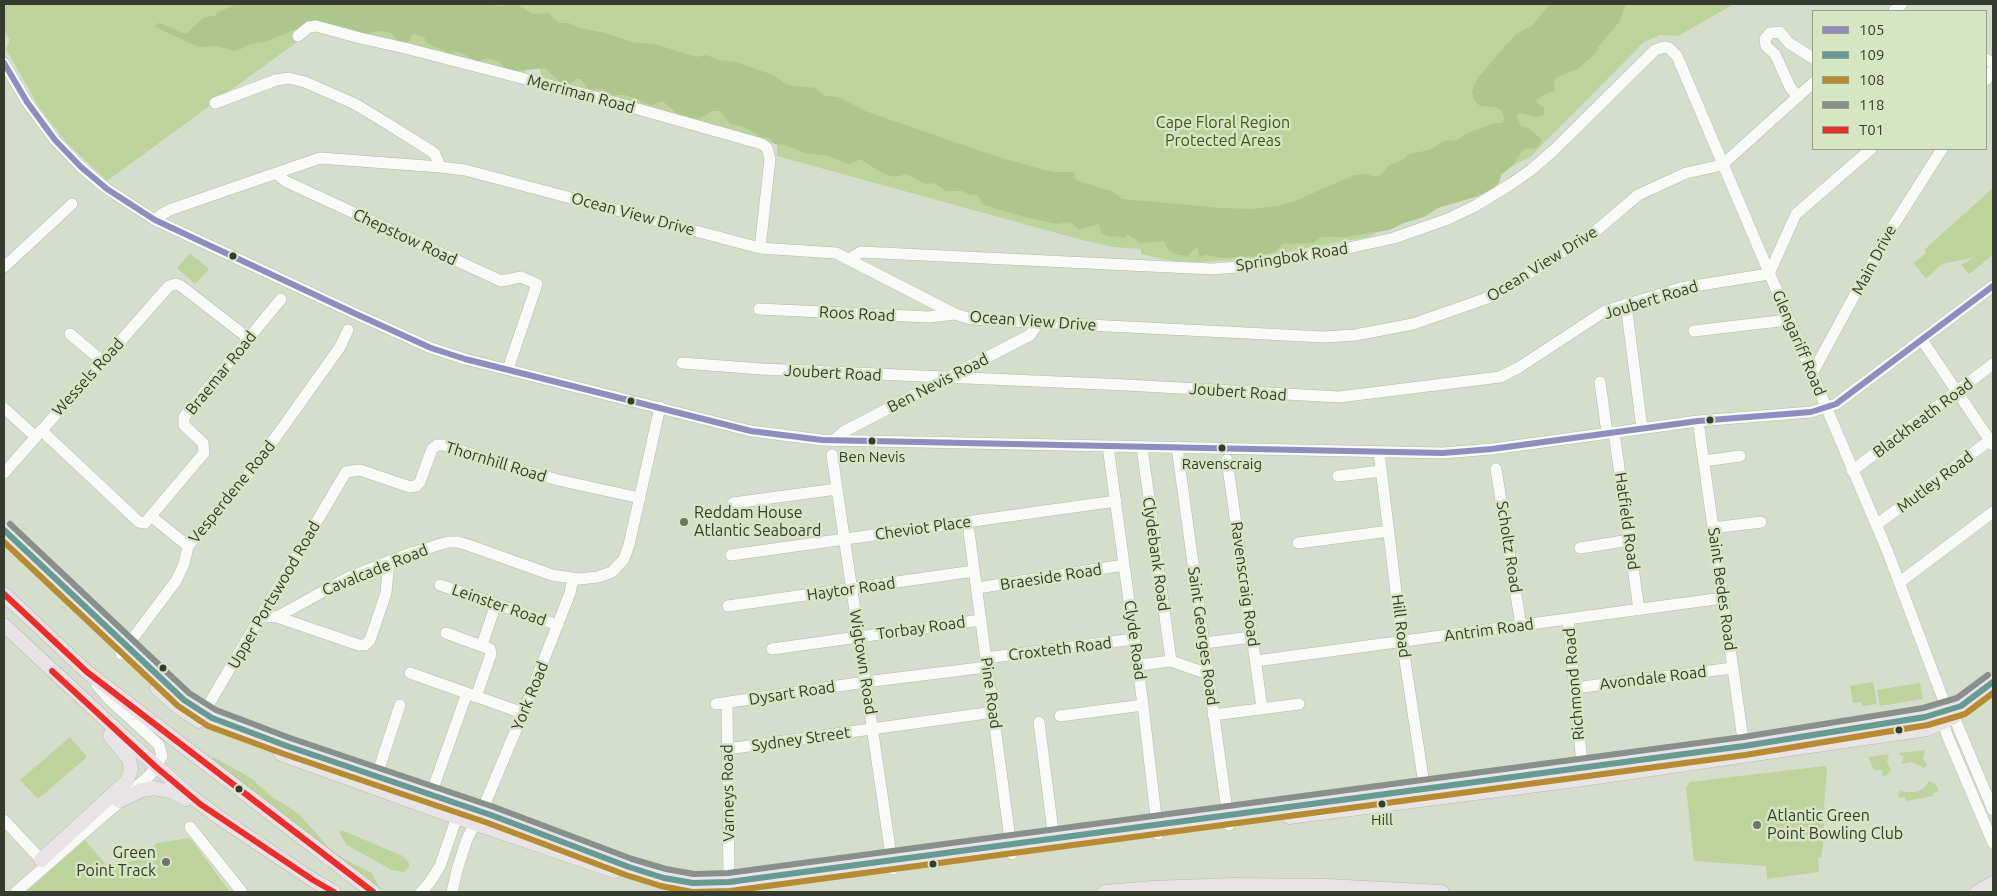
<!DOCTYPE html>
<html>
<head>
<meta charset="utf-8">
<style>
  body { margin:0 }
  #map { position:relative; width:1997px; height:896px; overflow:hidden; background:#d5decb; font-family:Ubuntu,sans-serif }
  canvas { display:block }
  .frame { position:absolute; inset:0; border:5px solid #353c2e; pointer-events:none }
  .legend { position:absolute; left:1812px; top:10px; width:175px; height:140px; box-sizing:border-box; background:#d6e6c3; border:1px solid #96a287; margin:0; padding:6px 9px; list-style:none; font-size:15px; color:#353c2e }
  .legend li { display:flex; align-items:center; gap:10px; height:25px }
  .legend b { width:25px; border:1px solid #96a287 }
</style>
</head>
<body>
<div id="map">
<canvas width="1997" height="896"></canvas>
<div class="frame"></div>
<ul class="legend">
<li><b style="height:6px;background:#8f8dbf"></b>105</li>
<li><b style="height:6px;background:#659b95"></b>109</li>
<li><b style="height:6px;background:#b88b2f"></b>108</li>
<li><b style="height:6px;background:#88908c"></b>118</li>
<li><b style="height:6px;background:#f22b29"></b>T01</li>
</ul>
</div>
<script>
const ctx = document.querySelector('canvas').getContext('2d');
ctx.lineJoin = 'round';
function fill(path, color) { ctx.fillStyle = color; ctx.fill(path, 'evenodd'); }
const poly = rows => new Path2D(rows.map(r => 'M' + r).join(''));
function strokePath(path, color, width, dash) { ctx.strokeStyle = color; ctx.lineWidth = width; ctx.lineCap = dash ? 'butt' : 'round'; ctx.setLineDash(dash || []); ctx.stroke(path); }
function drawText(font, color, halo, rows, align = 'center') {
  ctx.font = font + ' Ubuntu,sans-serif'; ctx.lineWidth = 5; ctx.setLineDash([]); ctx.textBaseline = 'middle'; ctx.strokeStyle = halo; ctx.fillStyle = color; for (const [text, x, y, turn = 0] of rows) {
    ctx.save(); ctx.translate(x, y); ctx.rotate((+turn || 0) * Math.PI / 180); ctx.textAlign = isNaN(turn) ? turn : align; if (halo) ctx.strokeText(text, 0, 0); ctx.fillText(text, 0, 0); ctx.restore();
  }
}
const green = poly([
  [4,4,1734,4,1678,36,1660,35,1644,42,1530,157,1368,237,1246,259,1198,262,1174,261,1141,254,1141,249,1114,247,1082,240,777,156,777,144,603,94,543,82,539,66,529,64,523,76,317,22,309,33,107,181,67,143,39,107,6,49,10,40,4,32],
  [1993,188,1993,255,1969,274,1961,265,1975,257,1942,264,1926,279,1914,263,1926,253,1925,249],
  [190,253,209,269,195,284,177,268],
  [1873,682,1877,704,1862,706,1861,702,1853,703,1850,686],
  [1920,683,1923,699,1880,706,1877,690],
  [70,737,87,757,38,799,20,780],
  [1925,750,1923,758,1927,765,1924,768,1911,762,1901,764,1904,757,1898,753],
  [1889,754,1887,762,1891,770,1886,776,1883,777,1882,770,1874,770,1868,757],
  [213,757,251,778,272,797,289,807,301,816,329,848,342,858,372,873,379,887,390,892,376,887,211,759],
  [1825,766,1827,770,1823,819,1825,832,1821,858,1818,858,1819,872,1767,879,1766,866,1694,861,1686,787,1690,782],
  [1929,781,1936,785,1939,791,1933,793,1933,796,1906,801,1905,797,1898,798,1900,790,1904,792,1916,792,1923,789],
  [341,830,403,856,409,863,409,867,404,872,392,870,347,845,339,832],
  [190,838,230,892,26,892,85,840,107,866,140,859,157,843]
]);
const forest = poly([
  [238,4,483,4,497,6,517,4,532,14,549,13,558,23,569,23,580,28,605,33,632,42,658,45,696,57,706,55,719,60,736,62,773,75,788,85,816,88,823,95,841,98,865,111,995,156,1037,168,1055,172,1074,172,1076,180,1113,192,1122,199,1221,208,1253,209,1282,205,1295,201,1354,175,1365,174,1377,177,1382,174,1389,165,1403,160,1409,154,1429,150,1444,141,1457,140,1467,133,1494,123,1503,123,1504,117,1501,110,1495,107,1480,106,1475,101,1472,92,1477,79,1516,34,1532,26,1550,4,1626,4,1619,22,1598,47,1595,54,1577,69,1557,77,1554,82,1555,91,1545,94,1536,100,1537,103,1544,108,1544,115,1538,117,1520,113,1516,115,1521,126,1529,128,1542,140,1536,148,1525,149,1522,151,1512,166,1501,175,1499,183,1492,189,1478,196,1438,208,1424,217,1404,223,1389,230,1346,237,1321,237,1313,243,1282,244,1275,252,1255,256,1224,258,1206,255,1199,257,1198,248,1194,249,1188,256,1178,255,1168,250,1164,241,1141,243,1128,235,1123,238,1118,236,1111,237,1101,233,1100,227,1097,224,1079,230,1070,222,1057,224,1021,216,983,205,977,194,970,195,962,191,946,191,934,183,926,184,906,174,896,177,884,174,860,159,849,164,829,156,805,153,785,145,775,144,769,138,761,137,743,127,730,124,721,111,712,111,699,119,690,117,676,113,663,101,651,105,625,95,614,95,600,89,589,90,581,79,576,79,571,83,561,83,545,68,514,71,505,68,500,62,492,59,486,58,478,62,460,52,450,53,435,47,427,43,424,37,413,33,409,41,405,43,398,40,390,32,379,31,361,34,356,30,337,25,325,25,299,28,264,42,249,44,241,49,234,51,217,46,199,47,155,27,156,24,160,23,182,33,187,33,204,17,214,16,220,11]
]);
const minor = poly([
  [1894,11,1902,4],
  [298,36,309,27,316,26,360,38,405,48,599,98,762,144,767,148,770,159,760,248],
  [1986,59,1993,63],
  [4,63,27,102,55,140,81,167,107,189,155,220,356,314,431,348,465,359,751,431,822,440,1443,453,1492,449,1698,421,1811,412,1836,404,1993,286],
  [1986,80,1993,69],
  [1798,97,1790,87,1775,54,1766,46,1765,39,1770,33,1780,32,1789,43,1813,58],
  [215,103,276,80,289,78,305,82,355,104,388,124,431,151,435,154,440,167],
  [276,173,285,181,501,281,521,277,537,284,508,369],
  [155,220,162,214,172,209,320,158,440,167,465,170,760,248,836,253,955,314,971,319,1324,337,1355,335,1413,324,1493,296,1597,230,1638,195,1686,173,1722,165,1813,83],
  [849,259,861,252,1212,269,1237,267,1344,249,1394,238,1448,219,1475,206,1511,184,1531,170,1554,150,1655,50,1664,47,1669,48,1677,56,1887,550,1943,699,1954,717,1993,810],
  [4,267,72,204],
  [1626,304,1642,428],
  [759,309,929,317,955,314],
  [1694,331,1779,321,1787,319],
  [70,334,102,361],
  [1922,340,1993,445],
  [682,363,762,369,1126,385,1339,397,1500,377,1518,368,1605,311,1681,288,1769,274,1796,214,1871,149],
  [1812,374,1886,237,1942,149],
  [1600,382,1607,433],
  [4,408,36,437],
  [1698,421,1745,754],
  [41,430,139,522,145,523,204,453,203,443,184,425,184,417,281,299],
  [1614,432,1639,610],
  [833,441,843,432,1030,335,1039,322],
  [1108,446,1143,705,1158,834],
  [1142,447,1171,661],
  [1177,447,1229,825],
  [1379,452,1402,641,1426,797],
  [832,455,893,869],
  [1227,460,1262,708],
  [1704,461,1740,456],
  [1496,469,1521,626],
  [1852,471,1993,364],
  [4,473,169,286,176,284,181,286,248,338],
  [1338,476,1381,471],
  [733,503,837,489],
  [152,517,188,546],
  [1876,525,1993,438],
  [1713,528,1761,522],
  [969,532,1012,854],
  [1298,543,1389,531],
  [1580,548,1630,540],
  [731,555,1116,501],
  [1900,582,1993,512],
  [440,585,558,625],
  [977,588,1124,565],
  [728,606,974,571],
  [262,616,277,617,349,577,405,555,448,542,458,542,468,545,552,575,579,579,598,577,612,572,624,559,629,545,660,407],
  [277,617,359,645,365,645,370,640,386,593,389,561],
  [1568,619,1583,774],
  [446,633,490,649,491,654,476,697],
  [1204,643,1252,637],
  [482,645,496,604],
  [772,649,981,620],
  [121,654,176,581,184,564,188,546,247,476,278,434,340,347,348,330],
  [986,658,1134,639],
  [1256,661,1723,598],
  [1138,665,1171,661,1208,674],
  [410,673,523,713],
  [1574,688,1733,668],
  [727,703,729,882],
  [716,704,865,682,987,667],
  [1213,715,1299,704],
  [1941,715,1947,735,1993,843],
  [1060,716,1143,705],
  [200,719,346,472,360,470,410,487,416,486,420,482,432,449,437,445,444,445,501,464,558,480,640,498],
  [1039,722,1054,839],
  [727,749,994,712],
  [375,781,400,705],
  [429,800,467,693],
  [4,820,46,865],
  [190,827,242,892],
  [16,892,150,775,162,756,159,745,112,702,97,685],
  [421,892,430,882,440,866,459,811],
  [452,892,457,870,467,839,484,806,523,713,570,593,573,579]
]);
const major = poly([
  [4,530,184,700,212,718,287,746,377,775,491,815,531,831,629,867,664,878,693,883,729,882,1744,746,1925,717,1961,706,1993,682],
  [4,594,87,672,373,892],
  [4,625,127,740,189,795,217,816,313,880,334,892],
  [157,688,178,707,199,721],
  [281,754,444,813,615,871],
  [119,801,142,790,154,788,173,792,186,799],
  [1289,817,1583,779,1927,729,1954,717,1961,706],
  [41,860,127,781,131,769,129,759,110,736],
  [1104,892,1153,888,1234,885,1327,886,1442,892],
  [1977,892,1993,883]
]);
const bus1 = poly([
  [4,63,27,102,55,140,81,167,107,189,155,220,356,314,431,348,465,359,751,431,822,440,1443,453,1492,449,1698,421,1811,412,1836,404,1993,286]
]);
const bus2 = poly([
  [4,530,184,700,212,718,287,746,491,815,629,867,664,878,693,883,729,882,1744,746,1925,717,1961,706,1993,682]
]);
const bus3 = poly([
  [4,542,178,706,208,726,284,754,488,823,626,875,661,886,692,892,730,891,1745,755,1928,725,1965,714,1993,693]
]);
const bus4 = poly([
  [10,524,189,693,216,710,290,738,494,807,632,859,666,869,694,874,728,873,1743,737,1923,708,1957,698,1988,675]
]);
const bus5 = poly([
  [4,594,87,672,373,892],
  [52,671,156,767,200,804,313,880,334,892]
]);
const markers = [
  [233,256,4.5,"#353c2e"],
  [631,401,4.5,"#353c2e"],
  [1710,420,4.5,"#353c2e"],
  [872,441,4.5,"#353c2e"],
  [1222,448,4.5,"#353c2e"],
  [684,522,5,"#6d7565"],
  [163,668,4.5,"#353c2e"],
  [1899,730,4.5,"#353c2e"],
  [239,789,4.5,"#353c2e"],
  [1382,804,4.5,"#353c2e"],
  [1757,825,5,"#6d7565"],
  [166,862,5,"#6d7565"],
  [933,864,4.5,"#353c2e"]
];
const busNames = [
  ["Ben Nevis",872,457],
  ["Ravenscraig",1222,464],
  ["Hill",1382,820]
];
const streetNames = [
  ["Merriman Road",581,94,15],
  ["Ocean View Drive",633,214,15],
  ["Chepstow Road",405,237,25],
  ["Springbok Road",1292,257,-9],
  ["Main Drive",1874,260,-62],
  ["Ocean View Drive",1542,264,-32],
  ["Joubert Road",1651,300,-17],
  ["Roos Road",857,314,3],
  ["Ocean View Drive",1033,321,4],
  ["Glengariff Road",1799,343,67],
  ["Braemar Road",221,373,-51],
  ["Joubert Road",833,373,3],
  ["Wessels Road",88,377,-48],
  ["Ben Nevis Road",938,383,-27],
  ["Joubert Road",1238,392,4],
  ["Blackheath Road",1923,418,-37],
  ["Thornhill Road",496,462,17],
  ["Mutley Road",1935,482,-37],
  ["Vesperdene Road",232,492,-51],
  ["Hatfield Road",1627,521,82],
  ["Cheviot Place",923,528,-8],
  ["Scholtz Road",1509,547,81],
  ["Clydebank Road",1156,554,82],
  ["Cavalcade Road",375,570,-22],
  ["Braeside Road",1051,577,-9],
  ["Ravenscraig Road",1245,584,82],
  ["Haytor Road",851,589,-8],
  ["Saint Bedes Road",1722,589,82],
  ["Upper Portswood Road",274,595,-60],
  ["Leinster Road",499,605,19],
  ["Hill Road",1401,626,83],
  ["Torbay Road",921,628,-8],
  ["Antrim Road",1489,630,-8],
  ["Saint Georges Road",1203,636,82],
  ["Clyde Road",1135,640,82],
  ["Croxteth Road",1060,649,-7],
  ["Wigtown Road",863,662,81],
  ["Avondale Road",1653,678,-7],
  ["Richmond Road",1574,684,-95],
  ["Dysart Road",792,693,-9],
  ["Pine Road",991,693,82],
  ["York Road",530,696,-68],
  ["Sydney Street",801,739,-8],
  ["Varneys Road",728,793,-91]
];
const parkNames = [
  ["Cape Floral Region",1223,123],
  ["Protected Areas",1223,141]
];
const poiNames = [
  ["Reddam House",694,513],
  ["Atlantic Seaboard",694,531],
  ["Atlantic Green",1767,816],
  ["Point Bowling Club",1767,834],
  ["Green",156,853,"right"],
  ["Point Track",156,871,"right"]
];
fill(green, '#bbd49b');
fill(forest, '#adc68b');
strokePath(minor, '#b4bbad', 12);
strokePath(major, '#b5bab0', 15);
strokePath(minor, '#f9faf7', 11);
strokePath(major, '#e8e3e5', 14);
strokePath(bus1, '#8f8dbf', 6);
strokePath(bus2, '#659b95', 6);
strokePath(bus3, '#b88b2f', 6);
strokePath(bus4, '#88908c', 6);
strokePath(bus5, '#f22b29', 6);
for (const [x, y, r, color] of markers) { const dot = new Path2D(); dot.arc(x, y, r, 0, 2 * Math.PI); ctx.fillStyle = color; ctx.fill(dot); strokePath(dot, '#d6e6c3', 2); }
drawText('15px', '#353c2e', '#d6e6c3', busNames);
drawText('16px', '#353c2e', '#d6e6c3', streetNames);
drawText('16px', '#3f5715', '#d6e6c3', parkNames);
drawText('16px', '#353c2e', '#d6e6c3', poiNames, 'left');
</script>
</body>
</html>
